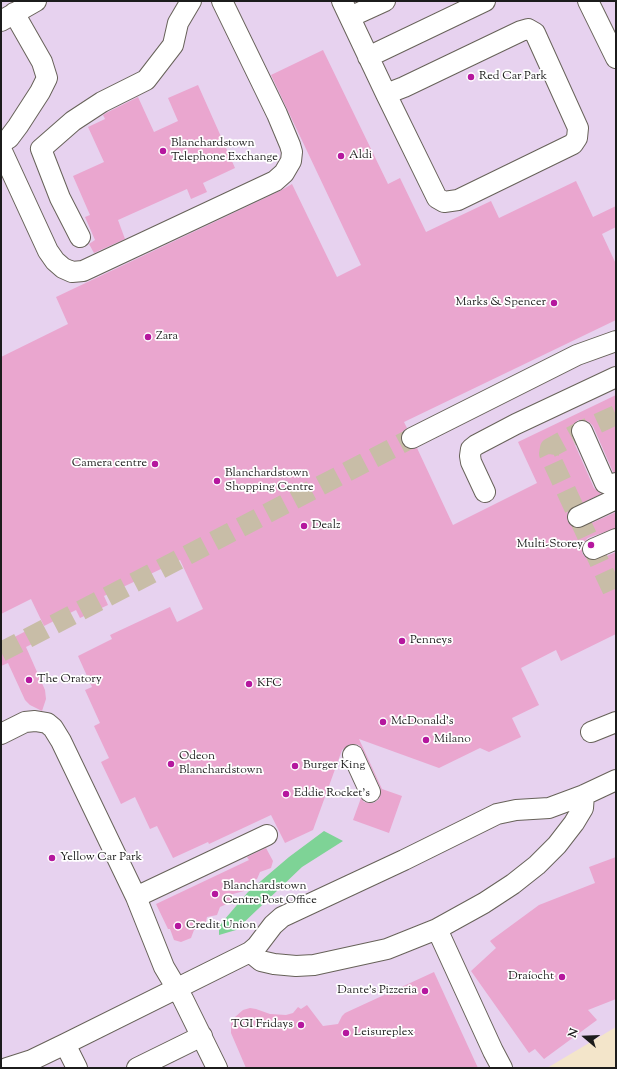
<!DOCTYPE html>
<html>
<head>
<meta charset="utf-8">
<style>
  body { margin:0 }
  #map { position:relative; width:617px; height:1069px; overflow:hidden; background:#f3e5ca; font-family:"Sorts Mill Goudy",serif }
  canvas { display:block }
  .frame { position:absolute; inset:0; border:2px solid #1c1c1c; pointer-events:none }
  .north { position:absolute; left:565px; top:1017px; width:40px; height:40px; -webkit-text-stroke:3px #fff; paint-order:stroke; rotate:289deg; font-size:11px; font-weight:700; line-height:16px; text-align:center; color:#1c1c1c }
  .north::after { content:''; display:block; margin:auto; width:14px; height:18px; background:#1c1c1c; clip-path:polygon(50% 0,100% 100%,50% 72%,0 100%) }
</style>
</head>
<body>
<div id="map">
<canvas width="617" height="1069"></canvas>
<div class="frame"></div>
<div class="north">N</div>
</div>
<script>
const ctx = document.querySelector('canvas').getContext('2d');
ctx.lineJoin = 'round';
function fill(path, color) { ctx.fillStyle = color; ctx.fill(path, 'evenodd'); }
const poly = rows => new Path2D(rows.map(r => 'M' + r).join(''));
function strokePath(path, color, width, dash) { ctx.strokeStyle = color; ctx.lineWidth = width; ctx.lineCap = dash ? 'butt' : 'round'; ctx.setLineDash(dash || []); ctx.stroke(path); }
function drawText(font, color, halo, rows, align = 'center') {
  ctx.font = font + ' "Sorts Mill Goudy",serif'; ctx.lineWidth = 3.5; ctx.setLineDash([]); ctx.textBaseline = 'middle'; ctx.strokeStyle = halo; ctx.fillStyle = color; for (const [text, x, y, turn = 0] of rows) {
    ctx.save(); ctx.translate(x, y); ctx.rotate((+turn || 0) * Math.PI / 180); ctx.textAlign = isNaN(turn) ? turn : align; if (halo) ctx.strokeText(text, 0, 0); ctx.fillText(text, 0, 0); ctx.restore();
  }
}
const built = poly([
  [1,1,616,1,616,1027,547,1068,1,1068]
]);
const green = poly([
  [324,831,343,841,302,867,236,930,219,935,219,926,248,892,289,857]
]);
const building = poly([
  [323,50,388,184,400,178,426,232,491,201,499,218,576,181,593,217,616,206,616,227,602,234,616,264,616,320,404,422,407,428,402,432,401,438,402,443,405,447,411,449,417,448,453,525,537,483,518,442,616,395,616,472,613,472,593,426,589,422,584,420,578,420,573,425,571,430,571,436,594,488,601,494,573,507,568,511,567,516,568,522,571,526,577,528,583,527,616,512,616,528,588,538,584,542,582,548,582,553,586,558,592,560,598,560,616,552,616,634,561,661,556,650,521,668,539,705,512,718,521,737,489,752,480,748,439,768,359,739,382,789,402,796,389,833,353,820,361,798,364,802,369,803,374,803,379,799,381,793,380,787,363,750,359,745,354,744,348,745,342,750,313,830,285,843,271,815,209,844,208,842,173,858,157,826,150,829,135,797,121,804,101,762,109,758,94,726,100,723,85,690,92,687,78,656,112,639,110,635,170,607,177,622,203,609,180,560,104,596,108,605,80,618,76,610,44,626,31,599,1,614,1,357,68,324,56,297,280,191,292,184,337,277,361,265,271,75],
  [198,85,235,168,203,183,207,192,191,199,187,189,118,220,125,239,94,253,89,244,95,240,85,217,90,215,73,176,104,162,88,127,105,119,103,115,108,112,138,97,154,132,178,121,168,98],
  [26,631,32,644,26,647,45,690,46,699,42,711,30,705,25,700,8,663,1,666,1,644],
  [266,848,273,861,271,868,260,872,257,879,246,883,244,891,233,894,231,902,220,907,217,915,207,917,205,926,194,930,191,938,181,942,174,940,170,929,168,929,156,904,249,860,247,857],
  [616,857,616,999,588,1010,597,1020,544,1059,535,1049,529,1053,471,971,496,948,490,941,539,905,595,883,589,867],
  [434,972,478,1068,246,1068,231,1033,231,1023,235,1017,243,1010,250,1008,256,1009,270,1014,286,1015,293,1013,298,1007,301,1009,307,1005,323,1026,338,1024,342,1016,345,1013]
]);
const minorTunnel = poly([
  [616,415,583,430,550,448,549,454,616,598],
  [1,652,412,438]
]);
const minor = poly([
  [342,1,386,94,437,198,444,202,458,200,573,144,577,138,578,128,535,33,528,29,521,31,404,87,386,94],
  [588,1,616,58],
  [350,17,385,1],
  [1,21,36,1],
  [368,57,485,1],
  [1,143,9,138,18,126,40,92,47,78,42,62,14,13],
  [1,149,48,251,55,261,63,268,72,272,83,271,275,181,284,173,291,161,292,152,290,145,277,114,222,1],
  [80,237,60,198,41,149,73,121,102,102,146,80,173,45,178,23,191,1],
  [582,431,605,483,611,485,616,483],
  [412,438,577,355,616,341],
  [485,492,471,462,470,456,471,449,476,445,516,424,616,377],
  [578,517,616,499],
  [593,549,616,539],
  [591,732,616,722],
  [1,734,25,722,35,721,47,723,53,728,61,741,136,897,164,967,183,999,217,1068],
  [353,755,370,792],
  [136,897,267,835],
  [437,929,493,1051,502,1068],
  [250,952,261,961,274,964,296,966,314,965,387,949,437,929,484,903,513,884,537,865,557,845,574,823,583,808,584,795],
  [65,1044,77,1068],
  [7,1068,32,1060,65,1044,250,952,257,946,273,925,282,917,404,860,497,814,516,810,549,808,584,795,616,780],
  [137,1068,202,1036]
]);
const markers = [
  [471,77,4,"#b5179e"],
  [163,151,4,"#b5179e"],
  [341,156,4,"#b5179e"],
  [554,303,4,"#b5179e"],
  [148,337,4,"#b5179e"],
  [155,464,4,"#b5179e"],
  [217,481,4,"#b5179e"],
  [304,526,4,"#b5179e"],
  [591,545,4,"#b5179e"],
  [402,641,4,"#b5179e"],
  [29,680,4,"#b5179e"],
  [249,684,4,"#b5179e"],
  [383,722,4,"#b5179e"],
  [426,740,4,"#b5179e"],
  [171,764,4,"#b5179e"],
  [295,766,4,"#b5179e"],
  [286,794,4,"#b5179e"],
  [52,858,4,"#b5179e"],
  [215,894,4,"#b5179e"],
  [178,926,4,"#b5179e"],
  [562,977,4,"#b5179e"],
  [425,991,4,"#b5179e"],
  [301,1025,4,"#b5179e"],
  [346,1033,4,"#b5179e"]
];
const poiNames = [
  ["Red Car Park",479,77],
  ["Blanchardstown",171,144],
  ["Telephone Exchange",171,158],
  ["Aldi",349,156],
  ["Marks & Spencer",546,303,"right"],
  ["Zara",156,337],
  ["Camera centre",147,464,"right"],
  ["Blanchardstown",225,474],
  ["Shopping Centre",225,488],
  ["Dealz",312,526],
  ["Multi-Storey",583,545,"right"],
  ["Penneys",410,641],
  ["The Oratory",37,680],
  ["KFC",257,684],
  ["McDonald's",391,722],
  ["Milano",434,740],
  ["Odeon",179,757],
  ["Blanchardstown",179,771],
  ["Burger King",303,766],
  ["Eddie Rocket's",294,794],
  ["Yellow Car Park",60,858],
  ["Blanchardstown",223,887],
  ["Centre Post Office",223,901],
  ["Credit Union",186,926],
  ["Draíocht",554,977,"right"],
  ["Dante's Pizzeria",417,991,"right"],
  ["TGI Fridays",293,1025,"right"],
  ["Leisureplex",354,1033]
];
fill(built, '#e7d2ef');
fill(green, '#7ed396');
fill(building, '#eaa6cf');
strokePath(minorTunnel, '#c8bda7', 20, [20, 10]);
strokePath(minor, '#676259', 22);
strokePath(minor, '#fff', 20);
for (const [x, y, r, color] of markers) { const dot = new Path2D(); dot.arc(x, y, r, 0, 2 * Math.PI); ctx.fillStyle = color; ctx.fill(dot); strokePath(dot, '#fff', 1.5); }
drawText('12px', '#1c1c1c', '#fff', poiNames, 'left');
</script>
</body>
</html>
